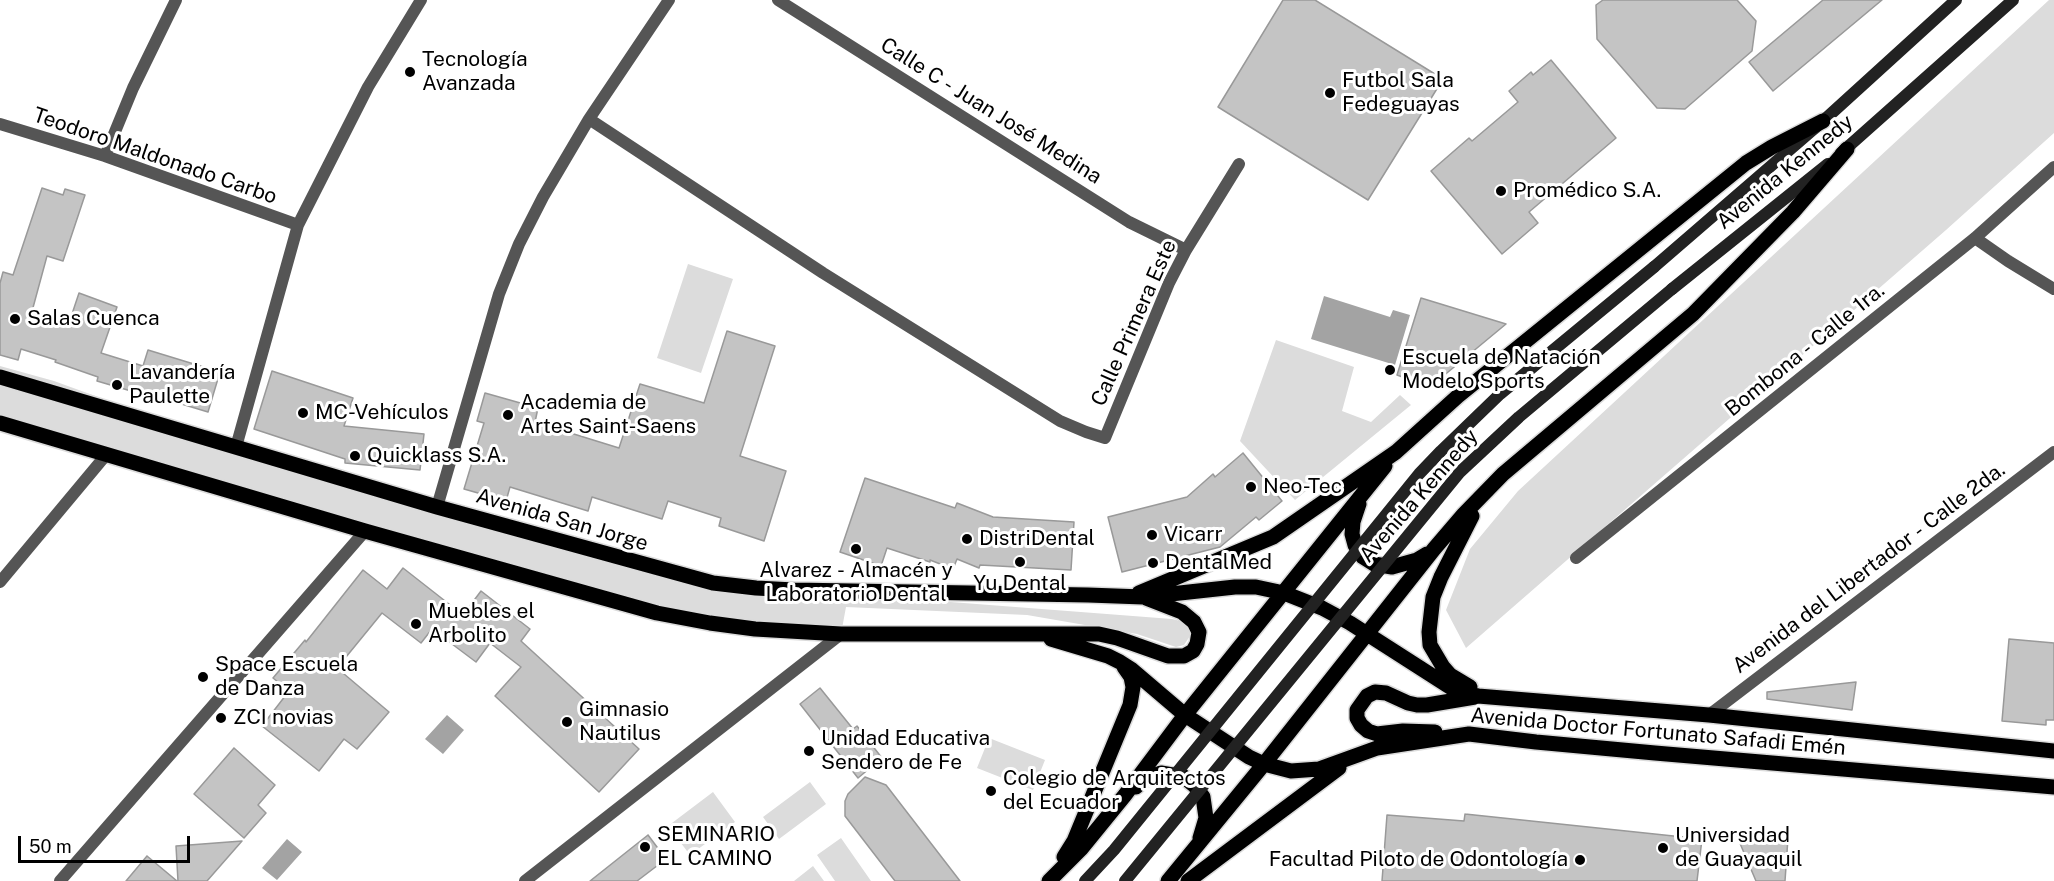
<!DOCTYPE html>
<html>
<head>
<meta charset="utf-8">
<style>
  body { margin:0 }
  #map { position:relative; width:2054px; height:881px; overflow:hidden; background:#fff; font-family:"Public Sans",sans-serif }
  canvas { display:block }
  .scale { position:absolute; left:18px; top:836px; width:172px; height:27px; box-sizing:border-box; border:3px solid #000; border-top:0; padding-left:8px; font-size:18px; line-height:21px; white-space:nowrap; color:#000; -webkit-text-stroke:4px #fff; paint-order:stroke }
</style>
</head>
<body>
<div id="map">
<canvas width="2054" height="881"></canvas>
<div class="scale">50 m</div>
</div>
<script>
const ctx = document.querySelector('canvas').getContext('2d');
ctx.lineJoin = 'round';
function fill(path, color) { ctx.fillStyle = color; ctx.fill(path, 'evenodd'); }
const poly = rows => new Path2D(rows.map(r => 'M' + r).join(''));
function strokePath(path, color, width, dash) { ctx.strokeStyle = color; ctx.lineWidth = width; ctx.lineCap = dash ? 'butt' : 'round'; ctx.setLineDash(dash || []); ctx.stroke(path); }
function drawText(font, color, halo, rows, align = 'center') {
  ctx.font = font + ' "Public Sans",sans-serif'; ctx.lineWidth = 6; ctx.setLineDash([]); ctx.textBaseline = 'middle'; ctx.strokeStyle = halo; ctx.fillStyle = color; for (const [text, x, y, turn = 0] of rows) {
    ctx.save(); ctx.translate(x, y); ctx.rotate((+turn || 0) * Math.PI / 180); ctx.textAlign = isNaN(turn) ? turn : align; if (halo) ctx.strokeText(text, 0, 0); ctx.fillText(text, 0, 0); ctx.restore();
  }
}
const green = poly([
  [2049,0,2054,0,2054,133,1946,230,1466,648,1446,610,1470,549,1518,491],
  [688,264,733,279,701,373,657,358],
  [1276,340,1354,367,1342,411,1371,422,1400,395,1411,405,1295,500,1240,441],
  [0,366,54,381,236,447,669,572,794,590,1172,619,1185,622,1190,630,1190,636,1184,645,1176,647,1137,634,1027,615,846,607,841,634,710,623,0,423],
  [989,738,1045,760,1033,790,977,768],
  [810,782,826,804,779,839,763,817],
  [713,792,735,822,690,855,668,826],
  [841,838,871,881,835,881,817,855],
  [813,866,824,881,794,881]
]);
const water = poly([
  [1324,296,1390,317,1393,310,1410,315,1395,365,1311,339],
  [447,715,464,730,443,754,425,739],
  [287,839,302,852,277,880,262,868]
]);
const building = poly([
  [1283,0,1315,0,1443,79,1368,200,1218,107,1283,0],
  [1603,0,1737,0,1756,21,1752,51,1685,109,1657,108,1597,39,1596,5,1603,0],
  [1823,0,1882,0,1773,91,1749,62,1823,0],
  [1551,60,1616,138,1529,212,1538,223,1502,254,1431,171,1469,138,1472,141,1518,102,1509,91,1531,72,1533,75,1551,60],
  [42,188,63,195,65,189,85,195,63,261,47,256,31,315,68,326,79,293,117,307,101,353,143,366,148,350,220,372,208,412,132,389,131,391,97,381,98,377,55,362,56,360,21,349,18,360,0,355,0,283,3,272,13,275,42,188],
  [1421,298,1506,324,1430,387,1397,375,1421,298],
  [727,331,775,346,740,456,786,471,764,541,719,526,721,518,668,501,662,519,592,497,588,511,510,487,506,501,464,489,484,423,477,421,485,393,538,408,535,422,619,448,640,384,704,403,727,331],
  [272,371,353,398,344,426,424,434,420,470,345,463,345,459,254,429,272,371],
  [1243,453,1282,501,1259,520,1256,517,1220,547,1122,572,1108,517,1187,497,1213,474,1215,477,1243,453],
  [865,478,955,508,957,503,993,517,1074,522,1071,570,980,565,979,568,957,559,953,569,930,560,930,562,887,548,881,566,840,552,865,478],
  [403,568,463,615,481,591,530,629,521,641,639,749,599,792,495,696,521,667,490,643,476,662,432,629,421,643,382,613,337,668,389,712,357,749,344,739,319,771,262,726,289,691,273,678,305,640,306,642,363,570,387,589,403,568],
  [2009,639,2054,643,2054,720,2046,720,2046,725,2002,721,2009,639],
  [1856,682,1852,710,1767,699,1767,692,1856,682],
  [820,688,853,729,857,726,882,758,858,778,800,704,820,688],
  [234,748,275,785,258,805,266,813,244,838,194,794,234,748],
  [865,777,886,785,960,881,895,881,845,816,845,801,848,794,865,777],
  [1465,814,1702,839,1697,881,1382,881,1387,815,1464,821,1465,814],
  [1736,834,1788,838,1785,881,1756,881,1736,834],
  [648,835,666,859,637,881,590,881,648,835],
  [242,841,207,881,178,881,176,846,242,841],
  [147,856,177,881,126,881,147,856]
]);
const minor = poly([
  [778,0,1129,222,1186,250],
  [589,119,823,273,1060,421,1086,432,1105,438,1169,283,1186,250,1239,164],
  [0,124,105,156,298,225],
  [105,156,133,88,176,0],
  [1975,238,2008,261,2054,289],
  [236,447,298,225,368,87,421,0],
  [437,507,499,294,519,244,543,197,589,119,669,0],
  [1576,558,1975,238,2054,167],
  [0,582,106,455],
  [1709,715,2054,452],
  [60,881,365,531],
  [525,881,841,634]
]);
const secondary = poly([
  [1841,153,2013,0],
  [1654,267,1823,121,1956,0],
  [1672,289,1828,164]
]);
const primary = poly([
  [0,377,437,507,713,583,756,588,794,590,1088,595,1143,597,1235,587,1256,587,1284,593,1322,608,1350,623,1453,689,1478,696,1709,715,2054,751],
  [0,423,365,531,657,613,710,623,755,629,841,634,1099,634,1117,638,1168,656,1184,656,1193,651,1197,644,1199,632,1194,622,1182,612,1146,598],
  [1359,504,1353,522,1352,534,1355,545,1363,557,1374,564,1392,567,1417,560,1427,554],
  [1139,593,1273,537,1396,452,1458,396,1746,163,1772,147,1823,121],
  [1051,639,1108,656,1120,662,1131,669,1185,715,1249,757,1264,764,1291,771,1319,769,1377,748,1469,734,1536,742,1655,753,2054,787],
  [1470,687,1450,675,1443,667,1430,645,1429,632,1433,597,1441,577,1472,516],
  [1435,732,1403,731,1377,734,1368,731,1361,725,1357,718,1357,710,1367,696,1375,692,1386,693,1408,703,1417,705,1427,705,1475,697],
  [1136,787,1142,781,1161,773,1184,777,1195,786,1203,797,1206,818,1200,838],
  [1064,857,1074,841,1130,705,1133,687,1131,677,1124,667],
  [1049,881,1081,849,1125,795,1185,715,1385,466],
  [1168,881,1264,764,1434,549,1464,514,1503,474,1693,314,1793,212,1847,149],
  [1188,881,1339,768]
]);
const secondaryBridge = poly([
  [1085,881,1114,850,1419,474,1441,451,1500,394,1654,267],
  [1125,881,1460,472,1519,417,1672,289]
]);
const markers = [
  [410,72,6,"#000"],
  [1330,93,6,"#000"],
  [1501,191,6,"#000"],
  [15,319,6,"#000"],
  [1390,370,6,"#000"],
  [117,385,6,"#000"],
  [303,413,6,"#000"],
  [508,415,6,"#000"],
  [355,456,6,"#000"],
  [1251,487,6,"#000"],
  [1152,535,6,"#000"],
  [967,539,6,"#000"],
  [856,549,6,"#000"],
  [1020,562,6,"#000"],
  [1153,563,6,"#000"],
  [416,624,6,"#000"],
  [203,677,6,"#000"],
  [221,718,6,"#000"],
  [567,722,6,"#000"],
  [809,751,6,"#000"],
  [991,791,6,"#000"],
  [645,847,6,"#000"],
  [1663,848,6,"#000"],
  [1580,860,6,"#000"]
];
const poiNames = [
  ["Tecnología",422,60],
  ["Avanzada",422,84],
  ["Futbol Sala",1342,81],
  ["Fedeguayas",1342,105],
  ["Promédico S.A.",1513,191],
  ["Salas Cuenca",27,319],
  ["Escuela de Natación",1402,358],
  ["Modelo Sports",1402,382],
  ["Lavandería",129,373],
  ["Paulette",129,397],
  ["Academia de",520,403],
  ["Artes Saint-Saens",520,427],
  ["MC-Vehículos",315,413],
  ["Quicklass S.A.",367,456],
  ["Neo-Tec",1263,487],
  ["Vicarr",1164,535],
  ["DistriDental",979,539],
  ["DentalMed",1165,563],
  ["Alvarez - Almacén y",856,571,"center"],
  ["Laboratorio Dental",856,595,"center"],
  ["Yu Dental",1020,584,"center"],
  ["Muebles el",428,612],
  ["Arbolito",428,636],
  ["Space Escuela",215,665],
  ["de Danza",215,689],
  ["Gimnasio",579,710],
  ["Nautilus",579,734],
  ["ZCI novias",233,718],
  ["Unidad Educativa",821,739],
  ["Sendero de Fe",821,763],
  ["Colegio de Arquitectos",1003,779],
  ["del Ecuador",1003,803],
  ["SEMINARIO",657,835],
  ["EL CAMINO",657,859],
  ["Universidad",1675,836],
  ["de Guayaquil",1675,860],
  ["Facultad Piloto de Odontología",1568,860,"right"]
];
const streetNames = [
  ["Calle C - Juan José Medina",991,111,32],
  ["Teodoro Maldonado Carbo",155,156,19],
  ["Avenida Kennedy",1785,172,-39],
  ["Calle Primera Este",1134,323,-66],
  ["Bombona - Calle 1ra.",1805,350,-39],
  ["Avenida Kennedy",1419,496,-49],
  ["Avenida San Jorge",562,520,16],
  ["Avenida del Libertador - Calle 2da.",1869,568,-37],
  ["Avenida Doctor Fortunato Safadi Emén",1658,732,5]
];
fill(green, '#dcdcdc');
fill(water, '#a3a3a3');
fill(building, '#c4c4c4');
strokePath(building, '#999', 1.5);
strokePath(primary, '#dbdbdb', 18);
strokePath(minor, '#555', 12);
strokePath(secondary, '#222', 12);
strokePath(primary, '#000', 15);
strokePath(secondaryBridge, '#222', 12);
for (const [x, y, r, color] of markers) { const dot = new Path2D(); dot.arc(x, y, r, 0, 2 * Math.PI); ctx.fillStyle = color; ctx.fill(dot); strokePath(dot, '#fff', 2); }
drawText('21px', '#000', '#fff', poiNames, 'left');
drawText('21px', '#000', '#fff', streetNames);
</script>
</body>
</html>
